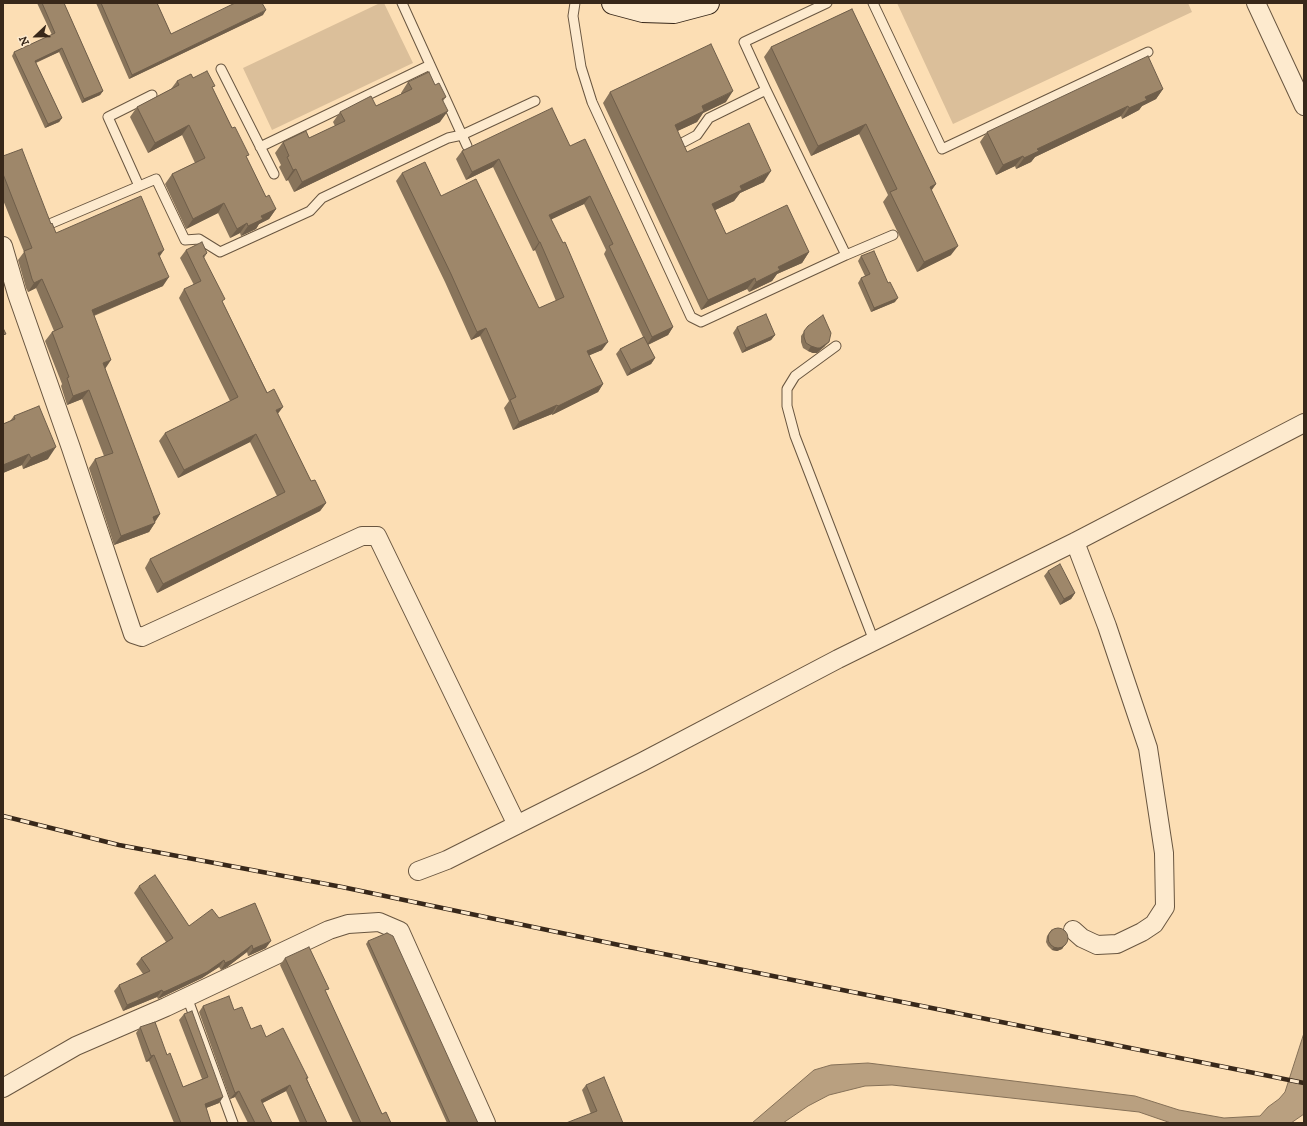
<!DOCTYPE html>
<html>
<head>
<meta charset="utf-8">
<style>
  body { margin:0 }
  #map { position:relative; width:1307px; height:1126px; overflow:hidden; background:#fcdeb4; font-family:"IM FELL DW Pica",serif }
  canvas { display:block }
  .frame { position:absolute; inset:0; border:4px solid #38281a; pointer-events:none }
  .north { position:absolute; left:16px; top:16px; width:40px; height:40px; -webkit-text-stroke:3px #fdeace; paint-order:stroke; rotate:248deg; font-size:11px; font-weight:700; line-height:16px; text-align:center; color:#38281a }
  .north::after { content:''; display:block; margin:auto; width:14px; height:18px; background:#38281a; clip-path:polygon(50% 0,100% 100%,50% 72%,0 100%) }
</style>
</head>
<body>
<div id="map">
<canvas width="1307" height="1126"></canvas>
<div class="frame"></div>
<div class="north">N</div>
</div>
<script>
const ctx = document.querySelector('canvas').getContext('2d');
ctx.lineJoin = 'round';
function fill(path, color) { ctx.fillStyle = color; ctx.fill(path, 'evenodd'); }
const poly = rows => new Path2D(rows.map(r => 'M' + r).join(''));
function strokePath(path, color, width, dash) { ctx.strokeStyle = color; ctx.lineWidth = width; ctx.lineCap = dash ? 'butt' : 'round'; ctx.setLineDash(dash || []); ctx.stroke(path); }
const green = poly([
  [380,3,384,3,413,63,272,130,243,68],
  [897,3,1188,3,1192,12,953,124]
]);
const water = poly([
  [1304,1033,1304,1114,1291,1123,1171,1123,1139,1112,892,1085,865,1086,829,1095,808,1106,783,1123,752,1123,814,1070,831,1065,868,1063,1135,1096,1179,1110,1224,1118,1260,1116,1268,1107,1279,1099,1285,1092,1304,1033]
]);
const lane = poly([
  [402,3,467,146],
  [575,3,573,16,581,67,592,102,691,317,701,322,846,255,766,90,744,42,827,3],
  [873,3,942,149,1148,52],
  [221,69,274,174],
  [682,143,697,135,709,118,766,90],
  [260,147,430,65],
  [139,186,108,117,152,95],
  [52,223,156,179,185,240,199,239,220,252,310,211,322,198,448,138,462,135,535,101],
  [846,255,893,235],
  [836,346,795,376,787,389,787,406,795,436,874,641],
  [187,997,233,1123]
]);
const street = poly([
  [1256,3,1304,106],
  [3,246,17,294,71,448,133,634,142,637,362,536,377,536,517,825],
  [418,871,447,860,642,762,838,659,1075,542,1304,423],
  [1073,930,1082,938,1097,945,1117,944,1142,932,1154,924,1165,907,1164,853,1148,748,1107,626,1075,542],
  [3,1088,76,1046,166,1007,329,930,348,924,379,922,400,931,486,1123]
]);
const secondary = poly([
  [613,3,643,11,674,12,708,3]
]);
const rail = poly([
  [3,816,119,845,342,887,619,945,1304,1083]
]);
const wall = poly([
  [37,3,64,3,103,91,100,95,82,103,59,52,36,63,62,118,59,122,45,128,12,56,14,52,52,35],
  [96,3,157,3,171,34,263,15,129,79],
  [852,9,936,184,931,190,951,255,917,272,883,202,888,195,859,134,811,156,764,57,771,47],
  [193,78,213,89,266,197,276,209,269,219,259,224,256,229,241,236,240,233,230,238,218,213,186,229,165,184,172,174,195,163,182,135,148,153,130,117,137,107,171,89,177,81],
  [408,82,435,85,446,97,443,101,440,122,294,192,288,180,286,181,279,167,281,165,275,153,283,142,309,138,335,126,333,122,340,112,376,106,401,94,401,93],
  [1163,89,1156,99,1142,106,1139,110,1122,119,1121,116,1035,157,1031,162,1016,169,1015,166,996,175,980,142,987,132],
  [610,92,726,102,703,113,697,122,677,131,687,152,764,182,740,193,734,201,715,210,726,234,809,252,802,263,777,274,772,281,749,292,747,289,701,310,603,103],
  [570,146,673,327,668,335,648,345,655,358,651,364,627,376,616,354,620,349,643,337,604,254,606,250,584,204,551,219,602,350,589,355,603,384,598,392,552,415,552,414,513,430,504,408,509,401,480,336,471,340,445,282,396,181,402,173,441,196,539,308,556,301,535,250,533,251,493,167,466,180,456,159,462,151],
  [3,156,51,224,56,233,160,256,163,286,94,316,105,369,160,514,149,532,114,545,89,468,95,459,104,456,82,399,67,405,61,386,62,384,45,341,52,332,54,331,36,288,28,292,26,288,18,260,24,252,3,200],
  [186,250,207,253,204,258,223,303,311,481,326,503,320,511,157,593,145,568,150,559,277,496,250,442,178,478,159,441,165,433,230,401,179,298,184,289,194,285,180,258],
  [861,256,895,302,871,312,858,283,861,278,865,276,858,261],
  [808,326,825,346,817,353,813,353,808,351,803,348,801,342,801,336],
  [737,327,775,335,771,340,742,353,733,333],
  [14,416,48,459,23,469,22,465,3,473,3,424,10,421],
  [1048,571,1075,593,1071,599,1060,605,1044,576],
  [139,886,189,926,219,918,266,948,248,956,247,952,227,967,221,970,219,967,202,978,162,997,158,999,157,997,123,1011,114,991,119,985,143,974,136,964,141,958,166,942,134,893],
  [1052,929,1067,942,1062,949,1057,951,1052,950,1048,946,1046,942,1047,936],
  [368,941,478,1123,447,1123,366,944],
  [285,958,326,993,382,1114,391,1123,353,1123,280,965],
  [203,1006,234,1010,251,1029,266,1037,308,1078,307,1079,327,1123,300,1123,286,1091,262,1103,272,1123,248,1123,235,1097,230,1099,199,1012],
  [184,1014,223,1097,219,1103,206,1108,211,1123,174,1123,149,1061,146,1062,136,1033,140,1027,167,1055,183,1087,202,1079,179,1020],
  [586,1085,623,1123,591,1114,582,1090]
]);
const shadedWall = poly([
  [266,10,263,15,129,79,132,75],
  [62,48,59,52,32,64,35,61],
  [1163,89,1156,99,1142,106,1139,110,1122,119,1129,108,1145,97],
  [103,91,100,95,82,103,84,99],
  [733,91,726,102,703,113,697,122,667,136,675,125,702,106],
  [1128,106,1121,116,1035,157,1031,162,1016,169,1024,158,1037,149],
  [448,111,440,122,294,192,302,182],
  [62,118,59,122,45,128,48,124],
  [866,124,859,134,811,156,818,146],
  [189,125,182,135,148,153,155,143],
  [1023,156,1015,166,996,175,1003,165],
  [499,159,493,167,466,180,472,172],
  [296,169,288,180,286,181,293,170],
  [771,171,764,182,740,193,734,201,705,215,712,204,740,186],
  [936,184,929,194,930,187],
  [590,196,584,204,544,223,549,215],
  [224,203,218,213,186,229,193,219],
  [276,209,269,219,259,224,256,229,241,236,248,226,261,216],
  [247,223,240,233,230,238,237,229],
  [539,242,540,242,535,250,533,251],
  [958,246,951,255,917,272,924,262],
  [164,250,158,259,158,253],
  [809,252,802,263,777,274,772,281,749,292,756,282,778,267],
  [169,277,163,286,85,319,92,310],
  [755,278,747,289,701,310,708,300],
  [42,279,36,288,28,292,34,283],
  [898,298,895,302,871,312,874,308],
  [673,327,668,335,647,345,652,337],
  [486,328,480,336,471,340,477,332],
  [775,335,771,340,742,353,746,348],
  [608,342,602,350,581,359,587,351],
  [829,342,825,346,817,353,813,353,808,351,811,346],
  [655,358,651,364,627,376,631,370],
  [111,360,105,369,103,363],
  [603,384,598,392,552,415,558,406],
  [89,390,82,399,67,405,73,396],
  [557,405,552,414,513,430,519,422],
  [283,407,277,415,276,410],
  [256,434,250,442,178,478,184,470],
  [56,447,48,459,23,469,31,458],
  [29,454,22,465,3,473,3,465],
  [326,503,320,511,157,593,163,584],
  [160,514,154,523,153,517],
  [155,523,149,532,114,545,121,536],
  [1075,593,1071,599,1060,605,1064,599],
  [271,941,266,948,248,956,253,949],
  [252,945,247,952,227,967,221,970,225,963],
  [1064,946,1062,949,1057,951,1052,950,1054,947],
  [224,960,219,967,202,978,158,999,163,992],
  [162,990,157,997,123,1011,127,1005],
  [154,1055,149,1061,146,1062,151,1056],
  [290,1085,286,1091,257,1106,261,1100],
  [239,1091,235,1097,230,1099,235,1093],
  [223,1097,219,1103,201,1110,205,1104]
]);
const building = poly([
  [42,3,64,3,103,91,84,99,62,48,35,61,62,118,48,124,14,52,55,33,42,3],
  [101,3,157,3,171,34,235,3,262,3,266,10,132,75,101,3],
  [852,9,936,184,930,187,958,246,924,262,890,192,897,189,866,124,818,146,771,47,852,9],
  [711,44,733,91,702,106,704,111,675,125,687,152,749,123,771,171,740,186,742,190,712,204,726,234,787,205,809,252,778,267,780,270,756,282,755,278,708,300,610,92,711,44],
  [1148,56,1163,89,1145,97,1147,100,1129,108,1128,106,1037,149,1039,151,1024,158,1023,156,1003,165,987,132,1148,56],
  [207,71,215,86,212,87,232,128,235,127,249,155,246,156,266,197,269,195,276,209,261,216,263,219,248,226,247,223,237,229,224,203,193,219,172,174,205,158,189,125,155,143,137,107,179,85,177,81,191,74,193,78,207,71],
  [429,72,435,85,439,83,446,97,442,99,448,111,302,182,296,169,293,170,287,157,289,156,283,142,306,131,309,138,345,121,340,112,371,96,376,106,412,89,408,82,429,72],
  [552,108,570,146,585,139,673,327,652,337,609,246,613,244,590,196,549,215,563,243,565,242,608,342,587,351,603,384,558,406,557,405,519,422,510,400,516,397,486,328,477,332,451,274,402,173,425,162,441,196,476,179,539,308,564,297,540,242,539,242,499,159,472,172,462,151,552,108],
  [22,149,51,224,52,223,56,233,141,196,164,250,158,253,169,277,92,310,111,360,103,363,160,514,153,517,155,523,121,536,95,459,113,453,89,390,73,396,67,378,69,377,52,332,63,327,42,279,34,283,32,279,24,251,32,248,3,174,3,156,22,149],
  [202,242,207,253,203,256,225,299,222,301,267,393,274,389,283,407,276,410,311,481,315,480,326,503,163,584,150,559,285,492,256,434,184,470,165,433,238,397,184,289,201,281,186,250,202,242],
  [874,251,888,283,890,282,898,298,874,308,861,278,870,274,861,256,874,251],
  [766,314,775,335,746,348,737,327,766,314],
  [823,315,831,333,829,342,820,348,817,348,811,346,806,343,804,337,804,331,808,326,823,315],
  [3,328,6,334,3,335,3,328],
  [644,337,655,358,631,370,620,349,644,337],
  [39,406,56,447,31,458,29,454,3,465,3,424,15,419,14,416,39,406],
  [1060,564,1075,593,1064,599,1048,571,1060,564],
  [155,875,189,926,212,909,219,918,255,903,271,941,253,949,252,945,232,960,225,963,224,960,207,972,166,991,163,992,162,990,127,1005,119,985,150,971,141,958,173,938,139,886,155,875],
  '1048 938a10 10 0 1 1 20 0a10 10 0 1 1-20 0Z',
  [387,933,393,936,478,1123,450,1123,368,941,387,933],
  [309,947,329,989,325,990,382,1114,386,1112,391,1123,361,1123,285,958,309,947],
  [229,996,234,1010,242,1007,251,1029,261,1025,266,1037,283,1028,308,1078,306,1078,327,1123,307,1123,290,1085,261,1100,272,1123,255,1123,239,1091,235,1093,203,1006,229,996],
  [192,1011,223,1097,205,1104,211,1123,181,1123,154,1055,151,1056,140,1027,155,1022,167,1055,170,1053,183,1087,208,1077,184,1014,192,1011],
  [604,1077,623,1123,566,1123,597,1111,586,1085,604,1077]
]);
fill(green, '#dbbf9a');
fill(water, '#b9a080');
strokePath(water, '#857057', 1);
strokePath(lane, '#695640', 11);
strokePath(street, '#695640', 20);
strokePath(secondary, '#38281a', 24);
strokePath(lane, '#fdeace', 9);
strokePath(street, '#fdeace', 18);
strokePath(secondary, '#fdeace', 22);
strokePath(rail, '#38281a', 4.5);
strokePath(rail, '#fdeace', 3, [9]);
fill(wall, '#88745b');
fill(shadedWall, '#6f5e4a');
fill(building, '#9e876a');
strokePath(building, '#6f5e4a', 1);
</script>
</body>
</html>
